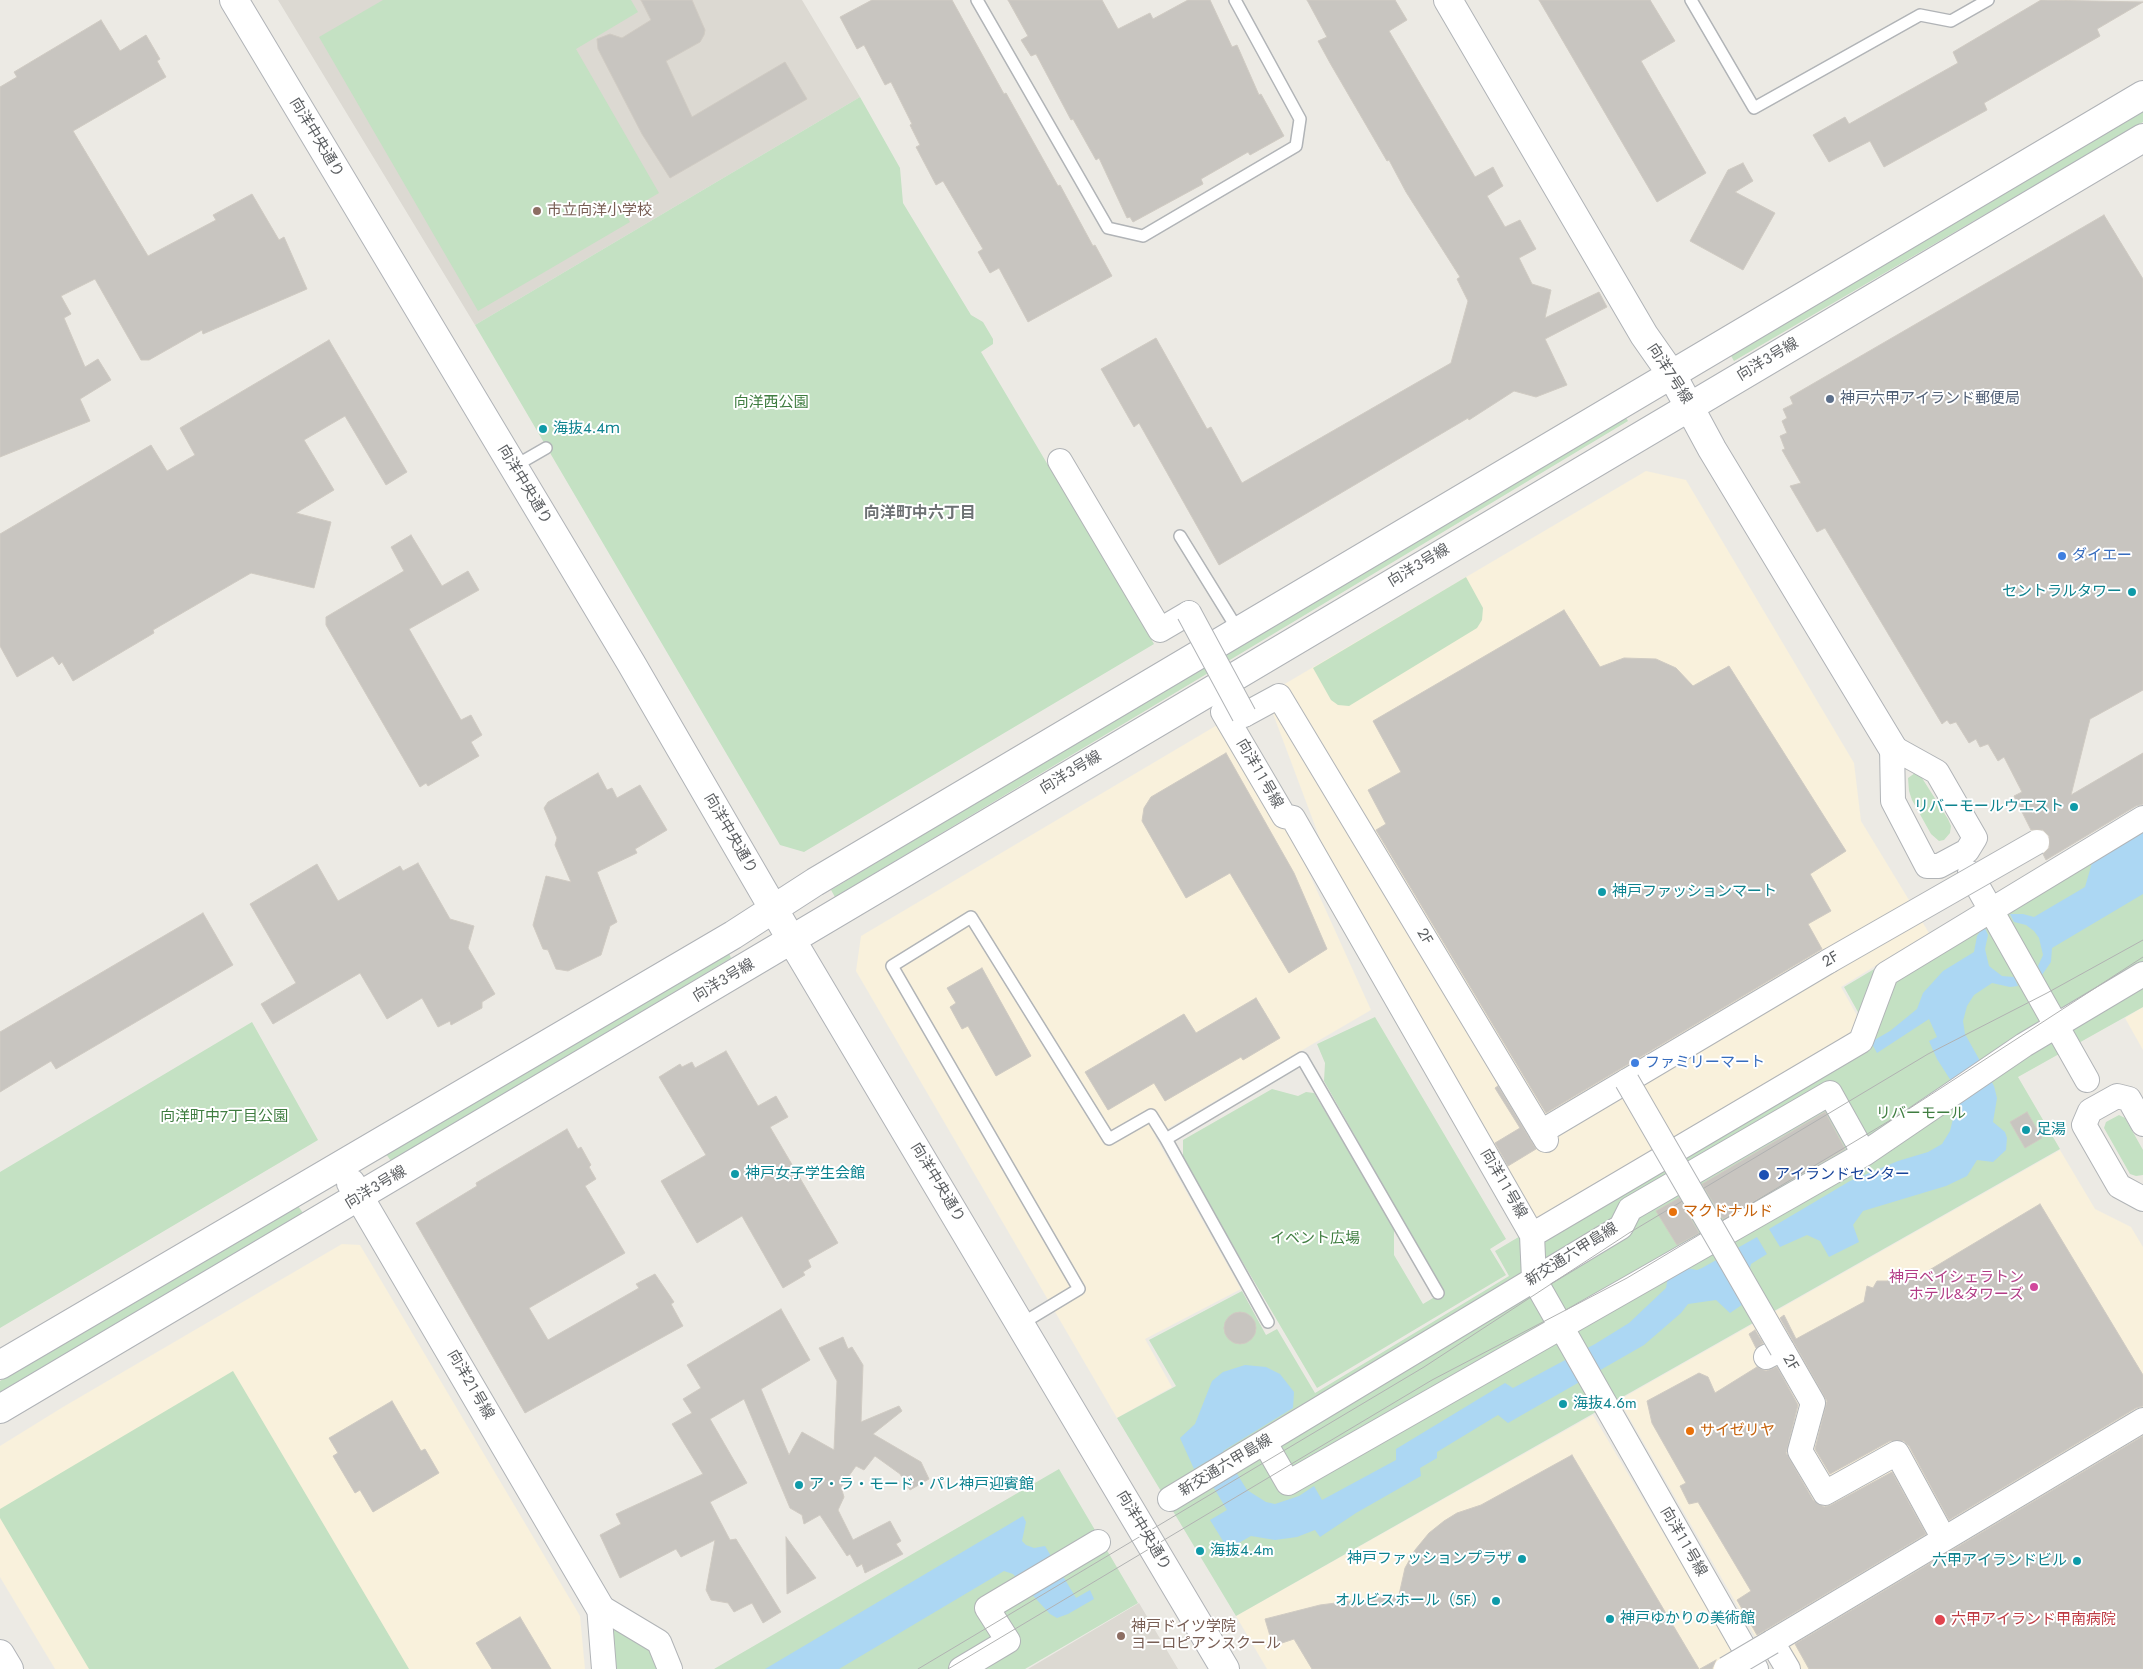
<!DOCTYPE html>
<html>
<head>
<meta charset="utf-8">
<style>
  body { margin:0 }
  canvas { display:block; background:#eceae4 }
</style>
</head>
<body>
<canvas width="2143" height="1669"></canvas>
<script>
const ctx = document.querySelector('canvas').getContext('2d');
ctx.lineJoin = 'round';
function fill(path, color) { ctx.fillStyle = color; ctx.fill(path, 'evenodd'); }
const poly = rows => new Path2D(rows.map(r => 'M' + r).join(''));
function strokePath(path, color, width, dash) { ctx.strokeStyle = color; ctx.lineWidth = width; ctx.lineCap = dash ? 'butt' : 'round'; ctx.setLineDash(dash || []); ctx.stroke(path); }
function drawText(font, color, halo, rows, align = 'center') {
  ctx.font = font + ' Jost,"Noto Sans JP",sans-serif'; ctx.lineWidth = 4; ctx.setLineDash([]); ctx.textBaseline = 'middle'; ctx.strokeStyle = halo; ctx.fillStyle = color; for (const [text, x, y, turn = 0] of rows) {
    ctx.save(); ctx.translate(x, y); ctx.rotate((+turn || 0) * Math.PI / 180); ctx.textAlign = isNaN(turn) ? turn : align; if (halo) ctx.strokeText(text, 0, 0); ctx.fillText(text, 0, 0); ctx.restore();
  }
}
const commercial = poly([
  [1646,471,1686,480,1854,763,1861,821,1929,933,1841,987,1864,1028,1532,1225,1329,863,1266,695],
  [1224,721,1304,862,1371,1010,1155,1136,1241,1289,1145,1339,1172,1387,1117,1418,856,971,861,936],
  [2143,1007,2143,1050,2125,1018],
  [2060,1150,2095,1209,2131,1227,2143,1247,2143,1669,1774,1669,1619,1400],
  [342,1244,360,1245,580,1616,585,1669,55,1669,0,1577,0,1446,63,1407],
  [1593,1415,1744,1669,1267,1669,1236,1616]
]);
const education = poly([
  [278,0,802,0,860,97,475,325],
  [1139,1603,1178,1669,1028,1669]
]);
const green = poly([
  [383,0,631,0,638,12,576,49,659,193,625,213,630,222,478,311,319,37],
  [860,97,900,168,903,203,971,315,983,322,993,339,993,344,981,352,1154,644,804,852,780,845,475,325],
  [2143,112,2143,122,1734,361,1730,354],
  [1624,414,1628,421,835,897,831,890],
  [1466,577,1483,608,1482,620,1477,628,1349,706,1338,705,1331,700,1313,668],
  [1915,773,1922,778,1948,819,1951,826,1950,833,1944,840,1939,841,1931,834,1912,800,1909,791,1908,778],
  [2143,809,2143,1007,2018,1077,2060,1149,1236,1616,1117,1418,1176,1386,1149,1340,1242,1291,1266,1335,1277,1329,1315,1393,1509,1276,1495,1251,1868,1030,1844,987],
  [728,951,731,958,391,1161,386,1154],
  [1375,1017,1506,1239,1490,1249,1506,1275,1317,1388,1183,1161,1183,1140,1272,1089,1298,1096,1306,1092,1314,1093,1394,1227,1394,1255,1423,1304,1443,1292,1324,1081,1325,1063,1317,1044],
  [252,1022,318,1140,0,1328,0,1172],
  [2119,1115,2125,1118,2143,1150,2143,1175,2136,1176,2130,1174,2104,1128,2106,1122],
  [298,1206,303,1213,0,1392,0,1381],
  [233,1371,409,1669,89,1669,0,1518,0,1509],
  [1059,1469,1138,1603,1025,1669,714,1669],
  [615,1628,648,1647,658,1669,616,1669,614,1664,613,1631]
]);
const water = poly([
  [2143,827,2143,894,2052,948,2051,962,2042,975,2038,966,2043,955,2039,938,2034,931,2026,925,2014,922,2010,914,2023,914,2034,917,2085,887,2094,856],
  [1984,926,1988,935,1985,949,1989,966,2002,976,2014,977,2018,986,2010,987,1992,983,1974,995,1967,1006,1963,1021,1965,1034,1994,1086,1997,1098,1993,1122,2005,1132,2007,1138,2006,1150,1993,1162,1977,1160,1967,1176,1946,1186,1863,1211,1853,1225,1859,1242,1829,1257,1820,1241,1807,1235,1780,1247,1769,1229,1850,1181,1898,1161,1928,1152,1942,1144,1950,1131,1956,1107,1953,1084,1937,1059,1929,1041,1937,1037,1929,1019,1877,1053,1871,1042,1890,1031,1917,1009,1923,993,1943,971,1974,952,1977,936],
  [1757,1237,1767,1254,1751,1264,1750,1268,1758,1294,1730,1313,1716,1300,1688,1304,1681,1313,1644,1345,1508,1423,1498,1415,1437,1452,1437,1458,1420,1468,1421,1476,1356,1513,1320,1537,1315,1530,1297,1537,1275,1540,1251,1536,1228,1549,1210,1520,1227,1510,1201,1466,1209,1460,1194,1469,1180,1438,1195,1424,1212,1381,1223,1372,1245,1365,1266,1367,1280,1374,1294,1392,1293,1408,1223,1451,1247,1490,1266,1502,1275,1504,1299,1496,1314,1486,1322,1500,1396,1460,1396,1449,1505,1383,1513,1388,1595,1344,1629,1323,1666,1288,1669,1271,1686,1268,1697,1270,1702,1268],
  [1023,1516,1026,1522,1022,1541,1026,1545,1034,1548,1045,1546,1076,1598,1090,1590,1094,1599,1068,1614,1057,1618,1050,1614,1013,1574,1004,1571,839,1669,765,1669]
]);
const building = poly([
  [641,0,692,0,705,30,704,35,700,42,666,61,692,117,785,62,807,99,670,178,642,134,598,49,597,39,610,34,622,38,651,20,641,0],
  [872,0,952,0,1004,94,1006,93,1058,186,1060,185,1093,246,1095,245,1112,276,1028,322,999,268,990,273,978,252,983,249,943,181,936,185,916,147,920,145,910,125,912,124,891,82,885,85,864,45,857,49,840,17,872,0],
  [1008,0,1102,0,1118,29,1150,13,1153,19,1188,0,1210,0,1232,47,1237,45,1259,95,1261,94,1284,136,1250,155,1248,152,1201,179,1203,184,1133,222,1130,217,1127,218,1099,158,1096,160,1073,119,1071,120,1036,54,1031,56,1021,40,1028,36,1008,0],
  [1307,0,1395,0,1407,20,1389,31,1475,177,1493,167,1503,186,1487,196,1505,227,1520,220,1536,249,1519,258,1532,284,1551,290,1545,318,1599,292,1607,307,1545,339,1567,385,1536,397,1514,391,1469,420,1468,418,1219,565,1139,423,1134,427,1101,369,1156,338,1207,429,1211,427,1242,483,1451,363,1468,301,1457,279,1460,277,1406,192,1389,160,1387,161,1330,63,1318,41,1327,37,1307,0],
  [1539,0,1650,0,1675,41,1641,61,1706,173,1657,202,1539,0],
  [2041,0,2143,2,2097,29,2100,36,1984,103,1987,110,1884,167,1870,141,1829,162,1813,135,1845,117,1849,124,1958,63,1953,52,2041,0],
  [101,20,120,51,146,35,160,59,157,61,166,77,73,131,148,256,216,220,213,215,252,194,279,240,284,237,307,289,203,334,202,330,149,360,141,360,95,279,61,296,71,314,64,318,85,367,98,359,111,380,80,399,90,421,0,457,0,87,17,77,14,72,101,20],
  [1743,163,1753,181,1735,192,1775,213,1743,270,1690,241,1728,170,1743,163],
  [2104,215,2143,279,2143,690,2090,719,2071,795,2143,753,2143,804,2136,806,2046,860,2043,854,2049,848,2049,836,2043,830,2031,830,2014,796,2022,792,2004,757,1998,761,1988,744,1980,747,1976,739,1969,743,1956,722,1950,724,1947,720,1942,724,1825,528,1817,532,1790,486,1801,483,1782,450,1785,449,1780,436,1787,433,1782,421,1787,418,1783,409,1793,404,1790,397,2104,215],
  [329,340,407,472,386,485,345,416,304,440,334,490,296,513,331,522,314,588,251,573,153,630,154,633,73,681,62,662,59,665,53,656,17,677,0,646,0,534,151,445,167,471,195,455,180,428,329,340],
  [411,535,442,586,468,571,479,590,409,629,461,720,471,715,482,735,471,742,479,756,428,786,426,783,420,787,326,625,326,617,404,571,391,547,411,535],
  [1564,610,1600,667,1624,658,1656,659,1676,668,1693,686,1729,666,1846,851,1810,874,1831,911,1808,924,1822,949,1546,1113,1376,830,1386,824,1368,790,1401,772,1373,721,1564,610],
  [1226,753,1294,873,1327,949,1289,973,1230,873,1186,898,1142,821,1144,808,1151,797,1226,753],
  [598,773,607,790,612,788,617,798,640,785,667,830,635,849,637,853,597,872,617,922,610,926,601,955,568,971,556,969,548,950,543,949,533,925,546,876,571,882,555,845,557,838,544,808,548,802,598,773],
  [418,863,450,919,474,926,468,948,495,994,482,1002,482,1008,451,1025,450,1021,438,1027,422,998,387,1019,360,973,273,1024,261,1004,296,983,250,904,317,864,338,901,400,866,403,871,418,863],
  [203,913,233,965,56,1069,51,1061,0,1092,0,1032,203,913],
  [982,968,1031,1056,996,1076,968,1026,962,1029,950,1007,956,1003,947,988,982,968],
  [1256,998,1280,1038,1243,1060,1241,1057,1165,1101,1154,1083,1108,1110,1085,1072,1184,1014,1196,1033,1256,998],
  [726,1051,758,1106,776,1096,788,1117,770,1127,838,1243,808,1260,811,1267,803,1272,805,1275,783,1288,742,1216,697,1243,661,1181,706,1155,659,1077,680,1064,682,1067,692,1062,695,1068,726,1051],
  [1498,1086,1536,1149,1508,1166,1495,1143,1520,1128,1495,1088,1498,1086],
  [1825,1112,1845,1149,1723,1219,1702,1184,1825,1112],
  [2027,1112,2042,1138,2025,1148,2010,1122,2027,1112],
  [567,1129,578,1149,581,1147,591,1165,589,1167,596,1179,585,1186,625,1253,529,1308,548,1340,639,1288,636,1284,655,1274,674,1302,671,1304,683,1326,525,1413,416,1223,477,1186,476,1183,567,1129],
  [1679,1198,1699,1233,1677,1245,1656,1211,1679,1198],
  [2040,1204,2143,1375,2143,1406,2136,1408,1949,1520,1909,1446,1904,1441,1890,1441,1830,1474,1815,1449,1827,1401,1780,1318,1784,1315,1796,1339,1864,1302,1867,1286,1873,1288,1877,1281,1888,1281,1891,1274,1916,1278,2040,1204],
  [781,1309,810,1360,761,1389,789,1455,802,1432,834,1450,837,1381,819,1348,843,1337,848,1349,852,1347,863,1365,861,1422,899,1406,902,1411,873,1434,921,1462,929,1479,910,1490,900,1474,875,1456,864,1470,856,1466,841,1487,844,1497,838,1510,853,1540,890,1521,901,1541,896,1544,903,1554,865,1573,862,1564,857,1567,850,1554,847,1556,820,1515,804,1524,802,1515,790,1508,744,1399,710,1419,747,1483,710,1502,730,1540,736,1539,781,1612,763,1623,752,1603,734,1612,728,1603,711,1600,706,1590,715,1540,681,1557,676,1549,620,1578,600,1535,621,1524,616,1514,703,1474,672,1424,692,1413,683,1399,701,1388,687,1365,781,1309],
  '1224 1328a16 16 0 1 1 32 0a16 16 0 1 1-32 0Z',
  [1755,1330,1763,1343,1756,1348,1749,1334,1755,1330],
  [1757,1367,1766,1371,1777,1367,1798,1405,1786,1453,1813,1500,1824,1507,1831,1505,1892,1472,1926,1534,1757,1635,1737,1600,1751,1591,1698,1502,1689,1504,1680,1486,1686,1483,1652,1423,1647,1401,1699,1373,1708,1377,1715,1393,1757,1367],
  [392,1401,421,1451,425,1449,439,1473,373,1512,360,1490,355,1493,333,1456,338,1453,329,1438,392,1401],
  [2143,1436,2143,1669,1809,1669,1795,1644,2143,1436],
  [1572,1455,1699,1669,1312,1669,1294,1639,1273,1646,1265,1619,1320,1605,1399,1595,1405,1568,1415,1550,1429,1533,1444,1521,1457,1513,1481,1505,1572,1455],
  [786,1537,816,1578,787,1594,786,1537],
  [520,1617,551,1669,492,1669,476,1643,520,1617],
  [1716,1660,1712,1669,1700,1669,1716,1660]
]);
const lane = poly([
  [977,0,1108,228,1143,236,1296,146,1300,119,1235,0],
  [1691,0,1754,108,1920,15,1951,21,1988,0],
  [513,467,546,448],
  [1180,536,1238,630],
  [1268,1322,1166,1139,1302,1058,1438,1293],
  [1021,1324,1079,1289,892,966,971,917,1109,1139,1151,1115,1166,1139]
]);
const street = poly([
  [1060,461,1160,630,1189,613],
  [1223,712,1284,816,1293,818,1532,1235,1534,1279,1756,1669],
  [1244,715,1279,696,1546,1140],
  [1892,747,1937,772,1975,838,1967,851,1939,866,1927,866,1893,801,1892,747],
  [1970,873,2087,1080],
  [2143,1124,2129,1099,2117,1096,2090,1111,2084,1125,2119,1186,2143,1199],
  [1541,1132,1829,961],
  [1532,1235,1861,1041,1886,974,2143,818],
  [1766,1357,1782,1349,1813,1403,1800,1451,1825,1493,1897,1453,1944,1539],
  [1265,1443,1288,1483,1864,1154],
  [1170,1499,1621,1227,1630,1209,1830,1093,1864,1154,2024,1045,2143,974],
  [599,1606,659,1642,670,1669],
  [599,1606,604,1669],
  [961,1669,1008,1641,987,1608,1098,1542],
  [1788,1669,1772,1642,2143,1420]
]);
const secondary = poly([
  [234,0,631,663,791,939,1225,1669],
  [1448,0,1644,335,1672,375,1712,449,1892,747],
  [351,1183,599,1606],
  [0,1365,733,935,815,882,2143,95],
  [0,1409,2143,138],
  [0,1654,9,1669]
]);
const tram = poly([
  [918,1669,1424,1367,1629,1233,1928,1054,2047,993,2143,940],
  [948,1669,1432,1380,1627,1278,1904,1112,2143,957]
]);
const streetBridge = poly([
  [1189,613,1244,715],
  [1829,961,2037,842],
  [1627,1081,1782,1349],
  [1726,1669,1772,1642]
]);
const markers = [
  [537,211,5,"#8d6e63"],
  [1830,399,5,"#5c6f8a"],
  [543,429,5,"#0f9aa8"],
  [2062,556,5,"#3f7fe0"],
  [2132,592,5,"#0f9aa8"],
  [2074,807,5,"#0f9aa8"],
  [1602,892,5,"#0f9aa8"],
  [1635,1063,5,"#3f7fe0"],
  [2026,1130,5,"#0f9aa8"],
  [735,1174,5,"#0f9aa8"],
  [1764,1175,6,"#1a4fb4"],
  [1673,1212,5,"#e8710a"],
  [2034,1287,5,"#d1479c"],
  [1563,1404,5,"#0f9aa8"],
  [1690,1431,5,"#e8710a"],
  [799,1485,5,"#0f9aa8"],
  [1200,1551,5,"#0f9aa8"],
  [1522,1559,5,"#0f9aa8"],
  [2077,1561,5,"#0f9aa8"],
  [1496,1601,5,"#0f9aa8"],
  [1610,1619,5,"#0f9aa8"],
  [1940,1620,6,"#e0444e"],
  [1121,1636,5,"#8d6e63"]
];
const streetNames = [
  ["向洋中央通り",316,138,59],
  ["向洋３号線",1768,360,-31],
  ["向洋７号線",1669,374,57],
  ["向洋中央通り",524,485,59],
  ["向洋３号線",1419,566,-31],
  ["向洋３号線",1071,773,-31],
  ["向洋１１号線",1259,774,60],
  ["向洋中央通り",730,834,60],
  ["2F",1424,937,59],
  ["2F",1831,960,-30],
  ["向洋３号線",724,981,-31],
  ["向洋中央通り",937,1183,59],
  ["向洋１１号線",1503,1184,60],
  ["向洋３号線",376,1188,-31],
  ["新交通六甲島線",1572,1255,-32],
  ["2F",1790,1363,60],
  ["向洋２１号線",470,1385,60],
  ["新交通六甲島線",1226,1466,-31],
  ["向洋中央通り",1143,1531,59],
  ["向洋１１号線",1683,1542,60]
];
const educationNames = [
  ["市立向洋小学校",547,211],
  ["神戸ドイツ学院",1131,1627],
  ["ヨーロピアンスクール",1131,1644]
];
const serviceNames = [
  ["神戸六甲アイランド郵便局",1840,399]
];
const parkNames = [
  ["向洋西公園",771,403],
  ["リバーモール",1921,1114],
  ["向洋町中7丁目公園",224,1117],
  ["イベント広場",1315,1239]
];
const cultureNames = [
  ["海抜4.4ｍ",553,429],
  ["セントラルタワー",2122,592,"right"],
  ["リバーモールウエスト",2064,807,"right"],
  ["神戸ファッションマート",1612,892],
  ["足湯",2036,1130],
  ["神戸女子学生会館",745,1174],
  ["海抜4.6m",1573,1404],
  ["ア・ラ・モード・パレ神戸迎賓館",809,1485],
  ["海抜4.4m",1210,1551],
  ["神戸ファッションプラザ",1512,1559,"right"],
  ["六甲アイランドビル",2067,1561,"right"],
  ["オルビスホール（5F）",1486,1601,"right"],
  ["神戸ゆかりの美術館",1620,1619]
];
const shopNames = [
  ["ダイエー",2072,556],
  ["ファミリーマート",1645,1063]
];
const transitNames = [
  ["アイランドセンター",1775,1175]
];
const foodNames = [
  ["マクドナルド",1683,1212],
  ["サイゼリヤ",1700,1431]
];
const hotelNames = [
  ["神戸ベイシェラトン",2024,1278],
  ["ホテル&タワーズ",2024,1295]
];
const healthNames = [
  ["六甲アイランド甲南病院",1951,1620]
];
const neighbourhoodNames = [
  ["向洋町中六丁目",920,514]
];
fill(commercial, '#f9f1dc');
fill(education, '#dcd9d2');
fill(green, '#c4e1c3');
fill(water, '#acd7f3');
fill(building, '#c8c5c0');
strokePath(building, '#d0cbc3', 1);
strokePath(lane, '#b1b4b7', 14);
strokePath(street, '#b1b4b7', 26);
strokePath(secondary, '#b0b3b7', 30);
strokePath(lane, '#fff', 11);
strokePath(street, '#fff', 24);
strokePath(secondary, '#fff', 28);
strokePath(tram, '#b1b2b2', 1);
strokePath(streetBridge, '#b1b4b7', 26, []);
strokePath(streetBridge, '#fff', 24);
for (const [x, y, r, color] of markers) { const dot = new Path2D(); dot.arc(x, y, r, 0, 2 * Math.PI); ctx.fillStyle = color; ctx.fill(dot); strokePath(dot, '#fff', 2); }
drawText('15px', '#5c5f62', '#fff', streetNames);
drawText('15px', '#785e54', '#fff', educationNames, 'left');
drawText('15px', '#4e5e75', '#fff', serviceNames, 'left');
drawText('15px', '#3f7d40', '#fff', parkNames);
drawText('15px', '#0d838f', '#fff', cultureNames, 'left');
drawText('15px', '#366cbe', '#fff', shopNames, 'left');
drawText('15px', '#164399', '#fff', transitNames, 'left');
drawText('15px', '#c56008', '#fff', foodNames, 'left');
drawText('15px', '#b23c85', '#fff', hotelNames, 'right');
drawText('15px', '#be3a42', '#fff', healthNames, 'left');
drawText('bold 16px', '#6d7174', '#fff', neighbourhoodNames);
</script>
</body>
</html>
